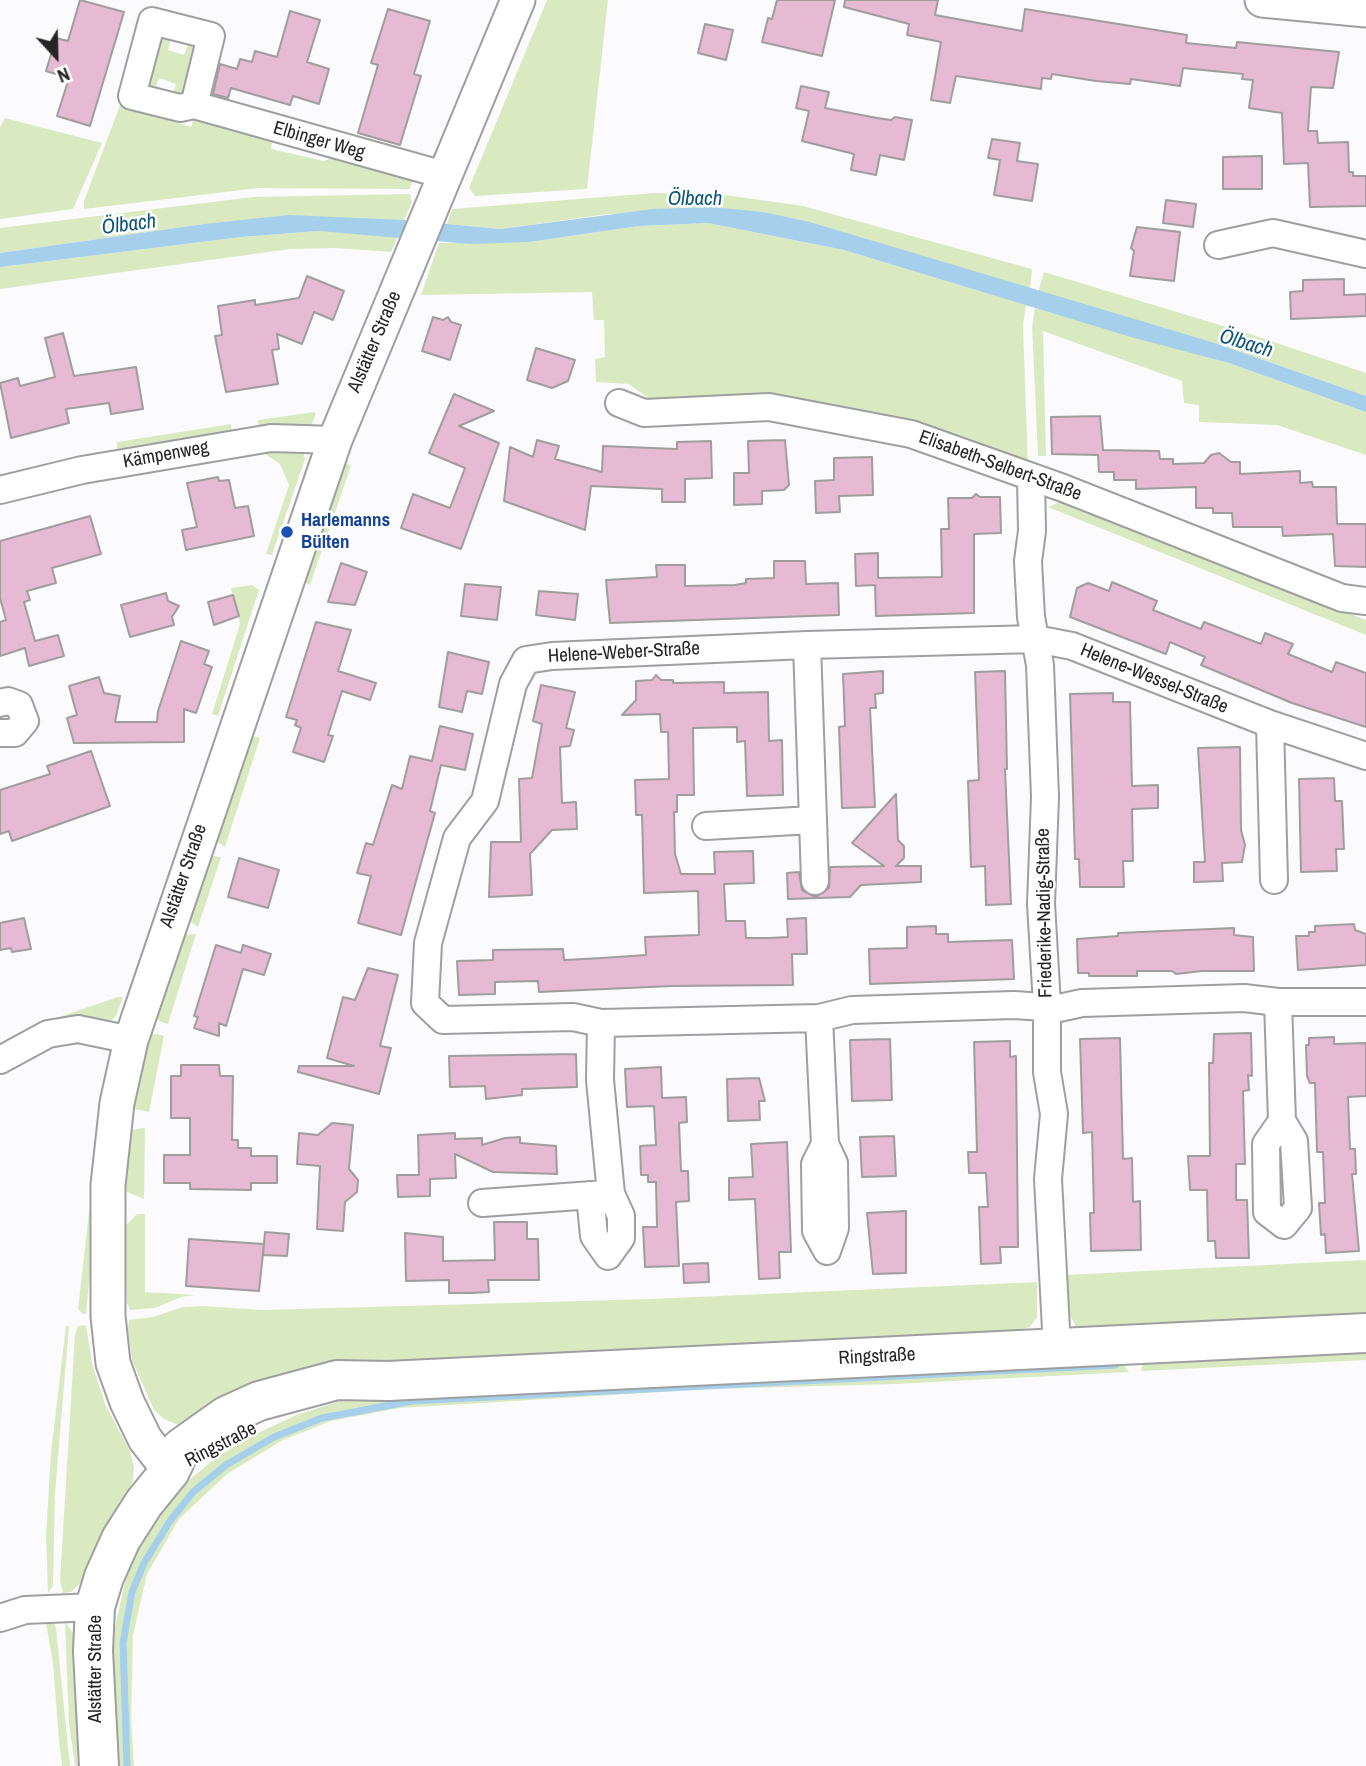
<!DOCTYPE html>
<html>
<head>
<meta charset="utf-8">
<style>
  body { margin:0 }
  #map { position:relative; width:1366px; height:1766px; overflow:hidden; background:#fbfbfe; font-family:"Archivo Narrow",sans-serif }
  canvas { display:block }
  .north { position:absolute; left:21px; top:21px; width:70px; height:70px; -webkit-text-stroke:5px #fff; paint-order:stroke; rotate:158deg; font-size:19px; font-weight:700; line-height:28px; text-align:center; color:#252526 }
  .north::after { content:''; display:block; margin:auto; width:24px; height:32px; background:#252526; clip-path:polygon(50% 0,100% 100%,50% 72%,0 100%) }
</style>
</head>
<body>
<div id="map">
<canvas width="1366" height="1766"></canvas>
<div class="north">N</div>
</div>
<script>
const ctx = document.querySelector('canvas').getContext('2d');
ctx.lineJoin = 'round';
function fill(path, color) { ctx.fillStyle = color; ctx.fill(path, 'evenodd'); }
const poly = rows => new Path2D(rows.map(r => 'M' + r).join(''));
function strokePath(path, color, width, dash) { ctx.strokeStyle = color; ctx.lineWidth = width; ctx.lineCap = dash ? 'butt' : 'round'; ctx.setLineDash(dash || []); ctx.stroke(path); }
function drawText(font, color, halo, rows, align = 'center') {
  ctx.font = font + ' "Archivo Narrow",sans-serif'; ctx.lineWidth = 5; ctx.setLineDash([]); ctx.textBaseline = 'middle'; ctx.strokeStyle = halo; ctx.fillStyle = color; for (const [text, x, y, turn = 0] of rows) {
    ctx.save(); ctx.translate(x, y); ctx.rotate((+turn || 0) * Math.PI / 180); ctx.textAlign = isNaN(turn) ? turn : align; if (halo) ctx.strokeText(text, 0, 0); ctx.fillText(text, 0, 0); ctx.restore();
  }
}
const green = poly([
  [547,0,608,0,587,189,475,196,469,188],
  [168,32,172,34,168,50,184,55,190,39,200,52,186,96,171,100,176,84,159,78,153,95,142,81,156,39],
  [120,105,191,127,193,121,203,117,273,138,271,149,324,161,335,157,412,181,410,189,259,188,84,209,84,201],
  [5,118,102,143,73,209,0,219,0,127],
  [654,193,725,195,803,206,1032,269,1030,289,810,222,608,214,500,229,447,224,452,209],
  [410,194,412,202,404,220,204,224,0,253,0,228,253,197],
  [708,223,844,250,1026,305,1023,325,1028,467,925,430,656,404,629,384,596,382,595,359,605,357,604,320,594,320,592,292,421,295,439,243,529,242,639,226],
  [319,231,398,236,391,252,336,248,290,249,0,289,0,267,241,237],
  [1044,272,1250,334,1366,373,1366,396,1215,343,1038,292],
  [1035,308,1229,363,1366,412,1366,455,1277,425,1199,422,1199,405,1184,403,1182,381,1043,331,1046,456,1038,456,1032,327],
  [314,412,316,414,311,427,258,429,258,420],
  [231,424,232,433,117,451,117,442],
  [274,446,303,452,305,459,272,555,266,554,289,485,280,464,261,451],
  [344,461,351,466,310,585,298,580],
  [1062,501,1366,620,1366,635,1048,507],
  [252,585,259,590,218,716,212,714,240,624,231,588],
  [245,734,260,738,225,847,212,838],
  [206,855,221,857,198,927,186,919],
  [196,934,168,1024,161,1022,154,1015,183,935],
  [118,997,123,997,116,1016,106,1025,60,1022,59,1017],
  [158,1034,164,1036,149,1112,135,1109,132,1097,147,1035],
  [145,1128,144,1199,127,1192,124,1184,130,1130],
  [97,1142,96,1209,86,1314,83,1314,78,1309],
  [137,1214,145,1214,145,1292,196,1295,181,1297,155,1308,130,1310,127,1303,124,1227],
  [1366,1260,1366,1321,1085,1331,1077,1328,1068,1312,1065,1275],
  [1037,1282,1037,1317,1030,1327,1009,1333,324,1366,183,1427,164,1419,154,1410,132,1360,128,1329,129,1320,153,1317,183,1307,204,1306,263,1310,650,1299],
  [86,1325,92,1363,105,1404,130,1451,134,1467,133,1481,87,1577,71,1592,63,1593,60,1580,75,1334,78,1326],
  [66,1326,69,1326,55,1493,53,1586,48,1593,46,1536,51,1453],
  [1366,1346,1366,1360,1141,1371,1144,1357],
  [1119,1359,1129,1372,895,1384,711,1389,400,1408,331,1421,283,1440,227,1474,179,1519,147,1574,133,1635,131,1719,134,1766,114,1766,113,1637,126,1577,138,1550,154,1520,189,1480,217,1457,247,1438,299,1414,347,1399],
  [52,1617,56,1628,70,1766,62,1766,59,1740,53,1663,45,1618],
  [65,1621,77,1639,82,1766,75,1766,69,1723]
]);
const water = poly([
  [712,207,763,212,810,222,1215,343,1366,396,1366,412,1229,363,1131,337,844,250,708,223,639,226,529,242,470,244,319,231,241,237,0,267,0,253,204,224,289,215,404,220,500,229,653,209]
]);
const stream = poly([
  [127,1766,123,1643,132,1592,144,1563,170,1521,193,1492,226,1465,274,1437,322,1418,412,1401,1115,1365]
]);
const building = poly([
  [80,0,124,12,90,126,57,116,69,78,46,71,56,38,68,41,80,0],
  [777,0,835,0,822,56,762,42,768,18,772,19,777,0],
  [845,0,938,0,935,15,1022,31,1025,9,1187,35,1186,43,1236,48,1237,42,1339,52,1333,88,1311,87,1308,131,1317,131,1318,143,1348,142,1349,172,1353,172,1353,176,1366,176,1366,206,1310,207,1308,163,1284,164,1282,113,1249,108,1253,80,1242,79,1243,74,1183,68,1180,86,1131,79,1130,84,1096,81,1052,74,1051,79,1042,78,1041,89,956,76,950,103,931,100,941,42,907,35,909,24,844,7,845,0],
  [388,9,430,21,414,74,421,76,400,145,358,133,378,65,371,63,388,9],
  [290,11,320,20,307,62,329,69,319,104,293,96,290,105,231,88,228,98,213,94,220,64,237,69,240,59,252,62,255,51,277,57,290,11],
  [705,24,733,30,726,60,698,53,705,24],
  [801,86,829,92,825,108,877,118,891,120,895,117,912,120,904,160,880,155,876,175,851,170,854,154,802,141,809,111,796,108,801,86],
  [992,139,1020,143,1017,161,1038,164,1032,201,994,195,1000,160,988,158,992,139],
  [1262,156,1262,189,1223,189,1223,157,1262,156],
  [1166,200,1196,204,1193,227,1163,223,1166,200],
  [1137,227,1180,232,1174,281,1130,276,1134,251,1131,248,1137,227],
  [307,276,344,291,333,320,314,312,302,344,277,334,279,349,272,350,278,384,226,392,215,336,222,335,218,306,255,300,255,305,299,298,307,276],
  [1344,279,1344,295,1366,294,1366,316,1291,319,1290,292,1303,291,1303,280,1344,279],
  [433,317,443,320,448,317,451,322,461,325,450,360,422,351,433,317],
  [63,333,74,376,136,367,143,409,111,414,109,403,66,409,69,423,11,438,0,383,18,378,20,386,55,377,45,338,63,333],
  [536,348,575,360,568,381,552,388,527,380,536,348],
  [454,394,494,411,459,426,499,443,461,549,401,528,413,494,450,508,465,468,429,453,454,394],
  [1100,416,1103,450,1159,451,1160,459,1173,459,1173,464,1204,463,1211,455,1219,453,1231,462,1240,462,1240,474,1300,471,1300,483,1312,482,1313,487,1336,487,1337,524,1366,524,1366,567,1335,566,1333,534,1283,536,1282,527,1233,527,1232,513,1213,513,1213,508,1196,508,1196,487,1136,489,1136,480,1114,480,1114,472,1099,472,1098,455,1052,454,1051,417,1100,416],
  [537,440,559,446,555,459,602,472,603,446,677,449,677,442,711,441,712,478,685,479,685,502,662,502,662,489,591,486,585,530,504,501,510,447,533,457,537,440],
  [785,440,789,485,784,490,762,491,762,504,734,505,734,473,749,473,748,441,785,440],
  [872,457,873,495,839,496,840,512,816,513,815,481,834,480,834,458,872,457],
  [218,477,219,481,229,480,235,508,248,506,254,536,186,550,182,530,197,527,187,483,218,477],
  [976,494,980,497,1000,497,1001,533,974,534,974,613,876,616,875,585,856,586,855,554,878,553,878,578,942,577,941,529,949,529,948,498,972,498,976,494],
  [90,516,101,554,52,568,56,583,27,591,30,600,24,602,35,641,58,635,64,656,29,666,25,648,0,656,0,622,6,620,0,598,0,541,90,516],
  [774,561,805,561,806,584,838,583,839,615,610,623,606,580,657,577,656,565,685,565,685,586,735,585,746,583,746,579,774,578,774,561],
  [341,563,367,572,355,605,328,602,341,563],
  [1112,582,1157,601,1153,610,1201,629,1204,622,1261,644,1265,633,1293,644,1288,654,1332,672,1336,662,1366,673,1366,727,1292,703,1201,665,1205,657,1170,642,1166,654,1070,617,1077,588,1088,583,1109,591,1112,582],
  [465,584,501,587,497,620,461,616,465,584],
  [539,591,578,594,575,620,536,615,539,591],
  [166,593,168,601,179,606,172,617,174,625,130,637,121,605,166,593],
  [233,595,239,616,214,625,208,602,233,595],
  [316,622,351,630,338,671,376,683,370,700,342,691,328,735,333,736,324,762,293,752,301,728,295,725,297,720,286,717,316,622],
  [181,641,209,651,204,664,212,667,196,713,184,709,184,742,74,743,67,718,77,715,69,686,99,677,104,693,120,696,115,722,157,722,158,711,181,641],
  [448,652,489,662,482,694,467,691,462,712,439,707,448,652],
  [883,671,883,693,875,694,876,708,870,708,875,807,842,808,839,727,845,726,843,674,883,671],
  [1005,671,1007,769,1005,769,1011,904,986,905,985,866,971,867,968,781,979,780,975,672,1005,671],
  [656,675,661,680,673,680,673,683,724,682,724,693,768,692,769,741,782,740,783,795,747,796,745,741,737,742,737,727,693,728,694,795,677,795,677,812,674,812,675,854,681,874,715,874,714,852,753,851,754,883,724,884,726,921,745,921,746,938,769,938,788,937,787,919,806,918,807,954,792,954,793,985,672,986,539,992,538,981,495,982,495,994,459,995,457,961,493,960,493,950,563,949,564,960,602,958,646,955,645,937,699,935,698,891,644,893,642,815,636,815,635,780,669,779,668,732,661,732,660,714,622,715,636,700,636,681,652,680,656,675],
  [541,685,575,692,566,728,574,730,570,746,560,747,562,803,576,802,577,829,552,830,530,854,532,895,489,897,491,842,521,842,519,779,532,778,542,724,533,721,541,685],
  [1113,693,1113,702,1130,702,1132,786,1158,785,1158,808,1132,809,1133,861,1123,861,1124,887,1080,887,1079,859,1075,859,1070,694,1113,693],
  [440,726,473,734,465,770,441,765,430,811,435,813,401,935,358,923,371,876,357,873,366,843,373,845,392,785,402,789,410,756,432,761,440,726],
  [1240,747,1241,830,1245,845,1242,862,1222,863,1223,881,1194,882,1194,862,1205,862,1198,748,1240,747],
  [91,751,110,806,12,841,9,831,0,834,0,790,50,774,47,766,91,751],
  [1334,778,1335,801,1342,801,1344,849,1336,849,1337,871,1301,872,1299,779,1334,778],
  [896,794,898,840,904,846,904,858,896,866,921,866,921,882,861,885,850,897,788,899,787,873,799,872,802,890,816,897,829,888,830,867,884,866,852,843,896,794],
  [239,858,279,870,268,908,228,897,239,858],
  [24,918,31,949,12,952,11,948,0,950,0,923,24,918],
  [1354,924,1355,930,1366,934,1366,965,1298,970,1296,936,1309,936,1309,932,1315,932,1315,926,1354,924],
  [936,926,936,934,948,934,948,942,1012,940,1014,979,870,984,869,949,907,948,907,927,936,926],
  [1234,928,1234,935,1253,937,1254,971,1202,971,1176,974,1172,971,1137,971,1137,976,1089,976,1089,973,1078,973,1077,939,1118,936,1118,933,1234,928],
  [216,945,241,953,243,945,271,954,264,975,243,969,226,1026,219,1023,219,1036,194,1028,198,1017,194,1016,216,945],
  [368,968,398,975,380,1046,391,1048,379,1094,298,1072,299,1066,354,1066,327,1058,343,997,355,1000,368,968],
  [1251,1033,1252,1076,1248,1075,1249,1090,1243,1091,1245,1164,1236,1164,1236,1200,1247,1200,1249,1258,1216,1258,1215,1241,1208,1241,1207,1190,1190,1190,1188,1156,1210,1156,1209,1063,1213,1063,1214,1034,1251,1033],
  [1334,1037,1334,1044,1366,1043,1366,1096,1348,1097,1350,1149,1355,1149,1356,1174,1352,1174,1359,1251,1326,1253,1325,1234,1321,1235,1319,1203,1325,1203,1323,1152,1317,1152,1315,1083,1310,1083,1307,1076,1306,1045,1309,1045,1309,1038,1334,1037],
  [1120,1038,1123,1159,1132,1158,1133,1202,1140,1201,1141,1250,1091,1251,1090,1213,1094,1213,1092,1132,1083,1133,1080,1039,1120,1038],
  [890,1039,892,1100,852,1101,850,1040,890,1039],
  [1010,1041,1010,1057,1016,1056,1018,1247,1000,1247,1001,1263,981,1264,979,1207,988,1207,986,1173,969,1173,968,1152,977,1152,974,1042,1010,1041],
  [576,1054,577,1087,522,1089,522,1095,486,1099,485,1086,450,1087,449,1056,576,1054],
  [181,1065,219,1065,220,1076,233,1076,232,1140,238,1140,238,1148,251,1148,251,1156,277,1156,277,1183,251,1183,251,1190,190,1189,190,1183,164,1183,164,1155,190,1155,190,1118,171,1118,171,1076,181,1076,181,1065],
  [661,1067,662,1098,686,1097,687,1122,679,1123,681,1171,688,1171,689,1201,676,1202,679,1266,645,1267,643,1227,657,1227,656,1182,648,1182,648,1175,641,1175,640,1146,656,1145,654,1106,627,1107,625,1069,661,1067],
  [759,1078,765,1101,759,1101,760,1120,728,1121,727,1079,759,1078],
  [332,1123,353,1125,349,1169,358,1180,357,1192,345,1202,343,1231,317,1229,320,1166,297,1164,299,1133,318,1135,332,1123],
  [455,1133,455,1139,482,1138,482,1145,505,1138,520,1137,520,1143,556,1146,557,1174,493,1172,455,1154,456,1178,430,1179,430,1196,398,1197,397,1175,419,1175,418,1135,455,1133],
  [894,1136,896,1176,862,1177,860,1137,894,1136],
  [787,1142,791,1252,779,1252,780,1278,759,1279,755,1199,729,1200,729,1178,753,1177,751,1144,787,1142],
  [906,1211,906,1273,873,1274,867,1213,906,1211],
  [494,1222,527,1222,527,1239,538,1239,539,1280,488,1280,489,1292,471,1293,449,1293,449,1280,406,1281,405,1233,443,1237,443,1261,495,1260,494,1222],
  [265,1232,289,1234,287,1256,263,1255,265,1232],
  [189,1239,264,1244,259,1291,186,1286,189,1239],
  [708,1263,709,1282,684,1283,683,1264,708,1263]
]);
const minor = poly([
  [194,105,211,36,152,21,132,96,180,108,194,105,444,175],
  [1218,245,1273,233,1366,254],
  [619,403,644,413,769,407,911,434,1063,488,1342,598,1366,601],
  [1031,478,1032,531,1028,561,1031,617,1040,665,1045,797,1041,904,1047,1005,1047,1072,1054,1114,1048,1179,1057,1348],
  [0,490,82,470,271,438,335,440],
  [0,703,8,701,19,705,25,721,15,733,0,733],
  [1270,724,1274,880],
  [813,820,815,881],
  [706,826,813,820,807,645],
  [1278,1002,1366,1002],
  [819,1018,825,1144,834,1163,835,1228,827,1251,816,1231,815,1164,825,1144],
  [0,1060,48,1034,78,1029,131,1040],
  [1282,1121,1266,1144,1267,1212,1284,1225,1298,1208,1294,1141,1282,1121,1278,1002,1244,998,1082,1003,1059,1008,1014,1005,852,1010,819,1018,601,1023,573,1017,443,1020,425,1003,428,943,457,838,485,801,513,684,526,660,552,656,807,645,1036,639,1072,646,1270,724,1366,756],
  [590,1195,594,1236,608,1256,621,1238,621,1216,611,1194,600,1080,601,1023],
  [482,1203,606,1194],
  [0,1618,25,1610,95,1607]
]);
const tertiary = poly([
  [1262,0,1366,10],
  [170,1471,145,1439,127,1402,113,1363,108,1316,108,1185,117,1103,131,1040,335,440,518,0]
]);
const secondary = poly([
  [99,1766,93,1651,95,1607,104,1577,121,1539,144,1503,170,1471,181,1448,226,1416,259,1401,337,1380,388,1381,1366,1333]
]);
const markers = [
  [287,532,7,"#1a4fb4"]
];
const streetNames = [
  ["Elbinger Weg",319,141,16],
  ["Alstätter Straße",375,342,-67],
  ["Kämpenweg",166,455,-10],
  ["Elisabeth-Selbert-Straße",1000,466,20],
  ["Helene-Weber-Straße",624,653,-3],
  ["Helene-Wessel-Straße",1154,679,22],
  ["Alstätter Straße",184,876,-71],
  ["Friederike-Nadig-Straße",1045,913,-91],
  ["Ringstraße",877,1357,-3],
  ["Ringstraße",221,1445,-27],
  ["Alstätter Straße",96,1669,-90]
];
const transitNames = [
  ["Harlemanns",301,521],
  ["Bülten",301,543]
];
const waterNames = [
  ["Ölbach",695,199],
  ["Ölbach",129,225,-7],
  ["Ölbach",1246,344,17]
];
fill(green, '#d9eac1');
fill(water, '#a6cfeb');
strokePath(stream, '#a6cfeb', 7);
fill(building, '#e6bad2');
strokePath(building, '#9f9d9e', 2);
strokePath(minor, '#9e9fa1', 30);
strokePath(tertiary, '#9e9fa1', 37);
strokePath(secondary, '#9e9fa1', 42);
strokePath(minor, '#fff', 26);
strokePath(tertiary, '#fff', 33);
strokePath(secondary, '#fff', 38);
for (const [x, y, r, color] of markers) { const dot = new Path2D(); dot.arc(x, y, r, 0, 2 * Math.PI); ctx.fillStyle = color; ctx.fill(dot); strokePath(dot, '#fff', 2.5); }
drawText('19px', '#252526', '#fff', streetNames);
drawText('bold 19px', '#164399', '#fff', transitNames, 'left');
drawText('italic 21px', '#0d5479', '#fff', waterNames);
</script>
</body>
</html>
